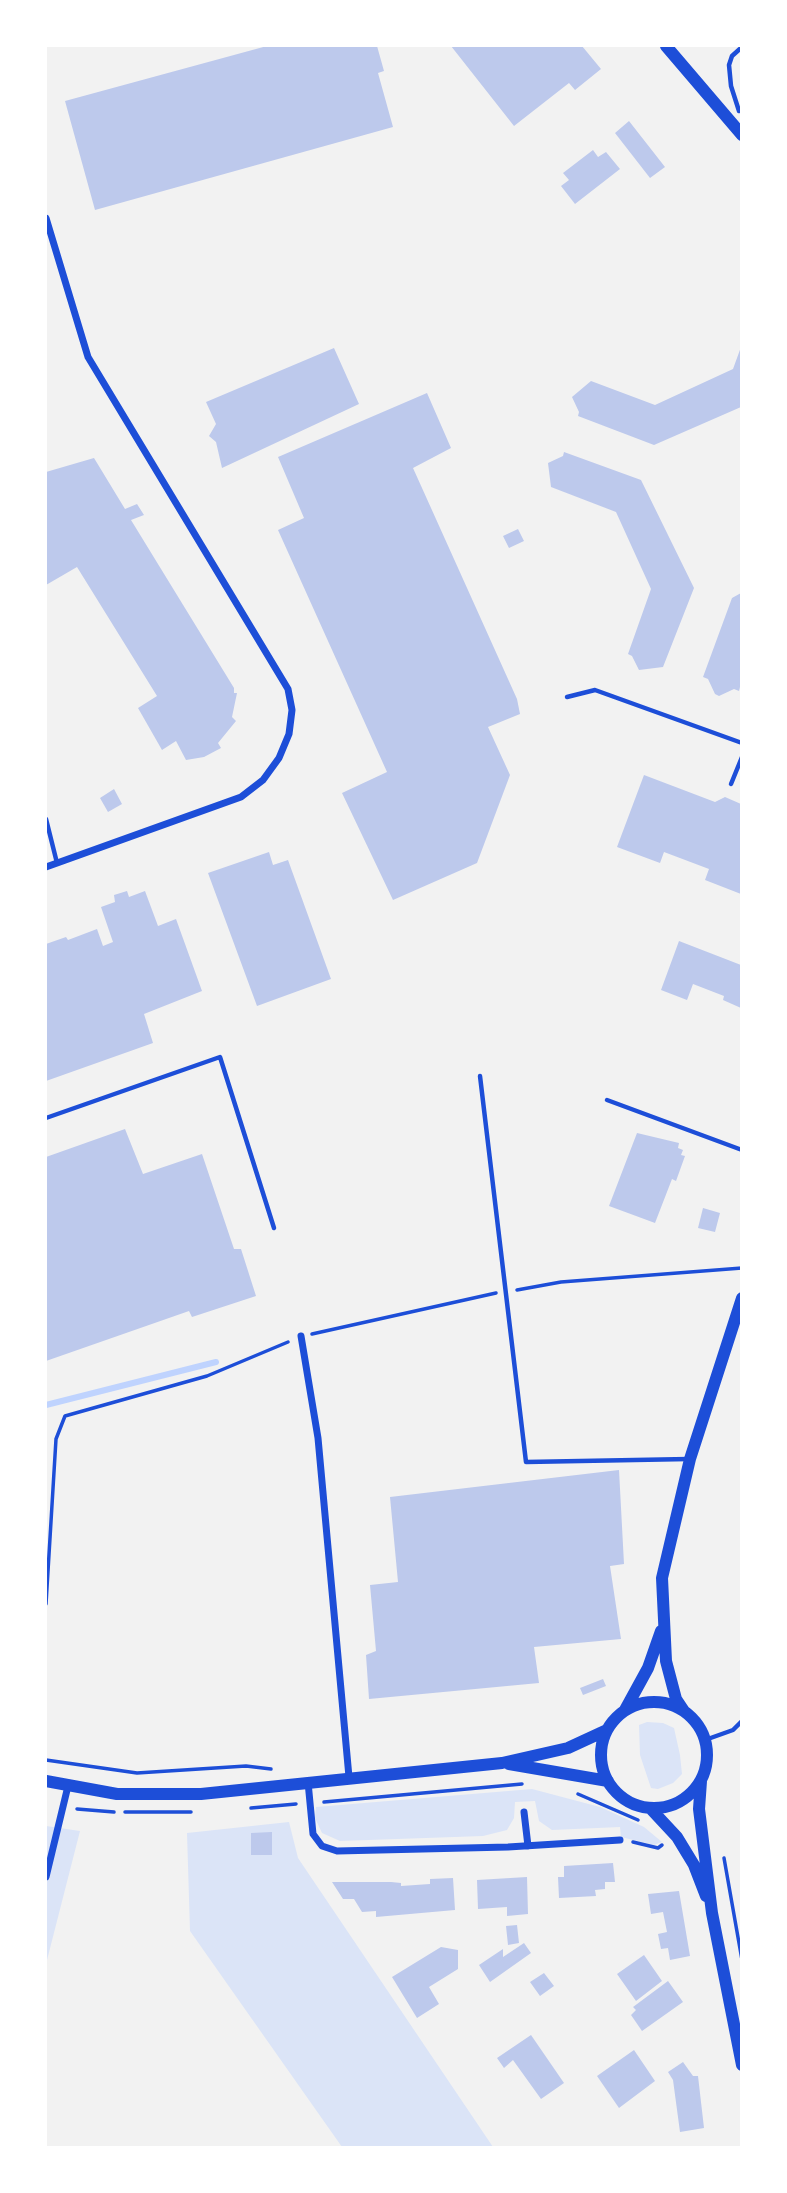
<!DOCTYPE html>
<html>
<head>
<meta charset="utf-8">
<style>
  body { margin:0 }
  #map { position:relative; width:787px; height:2193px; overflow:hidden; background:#f2f2f2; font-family:"Sofia Sans Condensed",sans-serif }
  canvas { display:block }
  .frame { position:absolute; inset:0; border:47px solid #fff; pointer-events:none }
</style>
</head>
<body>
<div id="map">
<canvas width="787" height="2193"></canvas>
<div class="frame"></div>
</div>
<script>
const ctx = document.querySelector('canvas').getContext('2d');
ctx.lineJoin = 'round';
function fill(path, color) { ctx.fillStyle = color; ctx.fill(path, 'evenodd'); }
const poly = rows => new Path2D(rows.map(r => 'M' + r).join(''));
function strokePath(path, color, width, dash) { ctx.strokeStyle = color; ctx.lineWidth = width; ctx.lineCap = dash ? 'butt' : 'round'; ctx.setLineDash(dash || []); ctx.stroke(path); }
const green = poly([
  [647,1722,663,1723,674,1728,680,1755,682,1774,673,1783,658,1789,651,1788,640,1755,639,1725],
  [532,1789,600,1807,644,1827,662,1842,654,1845,621,1837,620,1827,552,1830,539,1821,535,1801,515,1802,514,1818,507,1830,483,1836,340,1841,322,1833,315,1818,316,1807],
  [289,1822,298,1858,493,2147,342,2147,190,1931,187,1833],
  [46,1826,80,1831,46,1964]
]);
const stream = poly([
  [46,1405,216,1362]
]);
const building = poly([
  [267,46,377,46,384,71,378,73,393,127,95,210,65,101],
  [451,46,582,46,601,69,575,90,569,83,514,126],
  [629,121,665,167,650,178,615,133],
  [593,150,598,157,606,152,620,169,575,204,561,186,569,180,563,173],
  [741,347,741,407,654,445,578,416,579,412,572,397,591,381,655,405,733,369],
  [334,348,359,404,222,468,216,442,209,436,216,424,206,402],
  [427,393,451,448,413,468,517,699,520,714,488,727,510,775,477,863,393,900,342,793,387,772,278,530,304,518,278,457],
  [564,452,641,480,694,588,663,667,639,670,632,656,628,654,651,589,616,512,551,487,548,463,563,456],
  [94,458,125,509,137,504,144,515,131,520,234,688,234,693,237,693,232,717,236,721,218,743,221,748,204,757,186,760,176,741,162,750,138,708,157,696,77,567,46,585,46,472],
  [518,529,524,541,509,548,503,536],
  [741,593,741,683,739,691,734,689,719,696,715,694,708,679,703,677,732,598],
  [644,775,715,802,725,797,741,804,741,894,705,880,709,869,664,852,660,863,617,847],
  [114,789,122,804,108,812,100,798],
  [269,852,273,865,288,860,331,979,257,1006,208,873],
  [127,891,129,897,145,891,158,926,176,919,202,991,144,1014,153,1043,46,1081,46,944,66,937,68,940,97,929,103,946,113,942,101,907,115,902,114,895],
  [679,941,741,965,741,1008,723,1000,724,996,693,984,687,1000,661,990],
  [125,1129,143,1174,202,1154,234,1249,241,1249,256,1296,192,1317,189,1311,46,1361,46,1157],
  [637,1133,679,1143,678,1148,683,1150,681,1155,685,1156,676,1181,672,1179,655,1223,609,1206],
  [703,1208,720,1213,715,1232,698,1228],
  [619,1470,624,1564,610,1566,621,1639,534,1647,539,1683,369,1699,366,1655,376,1651,370,1585,398,1582,390,1497],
  [603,1679,606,1686,583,1695,580,1688],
  [272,1832,272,1855,251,1855,251,1833],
  [613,1863,615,1882,605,1882,605,1889,595,1890,596,1896,559,1898,558,1877,564,1877,564,1866],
  [527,1877,528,1914,507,1916,507,1907,478,1909,477,1880],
  [453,1878,455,1910,376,1917,376,1911,362,1912,354,1899,343,1899,332,1882,391,1882,401,1883,401,1886,430,1884,430,1879],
  [679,1891,690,1956,670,1960,668,1948,661,1949,658,1934,667,1932,663,1912,651,1914,648,1894],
  [517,1925,519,1943,508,1945,506,1926],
  [524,1943,531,1953,490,1982,479,1965,503,1949,503,1957],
  [441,1947,458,1950,458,1969,429,1987,439,2004,417,2018,392,1977],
  [644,1955,662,1981,636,2001,617,1974],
  [544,1973,554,1986,540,1996,530,1982],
  [668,1981,683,2002,642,2031,631,2015,636,2010,633,2007],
  [531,2035,564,2083,541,2099,513,2060,504,2068,497,2058],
  [634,2050,655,2081,619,2108,597,2076],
  [683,2062,693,2076,698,2076,704,2128,680,2132,673,2080,668,2072]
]);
const path = poly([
  [517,1290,561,1282,742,1268],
  [312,1334,496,1293],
  [46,1604,56,1439,65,1416,207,1376,288,1342],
  [46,1760,137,1773,246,1766,271,1769],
  [578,1794,638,1820],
  [324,1802,522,1784],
  [251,1808,296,1804],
  [77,1809,114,1812],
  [125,1812,191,1812],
  [633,1842,658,1848,662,1845],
  [724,1858,742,1960]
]);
const service = poly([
  [739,111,731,86,729,65,732,56,742,47],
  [567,697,595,690,742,743],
  [731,784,742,757],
  [46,819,57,863],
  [480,1076,526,1462,689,1459],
  [607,1100,742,1150],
  [46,1118,220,1057,274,1228],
  [705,1740,733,1730,742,1721]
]);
const minor = poly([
  [46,218,88,357,288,689,292,710,289,734,279,758,263,780,241,797,46,867],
  [301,1336,318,1438,349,1777],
  [308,1782,313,1834,322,1846,337,1851,508,1847,620,1840],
  [524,1812,528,1846],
  [46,1877,68,1786]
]);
const tertiary = poly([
  '601 1755a53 53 0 1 1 106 0a53 53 0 1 1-106 0Z',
  [625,1710,648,1668,661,1631],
  [684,1711,676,1699,666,1661,662,1578,690,1459,742,1298],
  [509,1764,608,1781],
  [46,1781,117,1794,201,1794,502,1763,568,1748,607,1730],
  [701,1781,699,1809,712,1913,742,2065],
  [650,1808,677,1837,694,1865,706,1896]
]);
const secondary = poly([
  [666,46,742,135]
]);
fill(green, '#dbe4f7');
strokePath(stream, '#bfd3fe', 6);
fill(building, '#bdc9ec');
strokePath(path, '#1d4ed8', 3.5);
strokePath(service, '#1d4ed8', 4.5);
strokePath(minor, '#1d4ed8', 7);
strokePath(tertiary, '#1d4ed8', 12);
strokePath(secondary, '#1d4ed8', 12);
</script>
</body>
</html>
